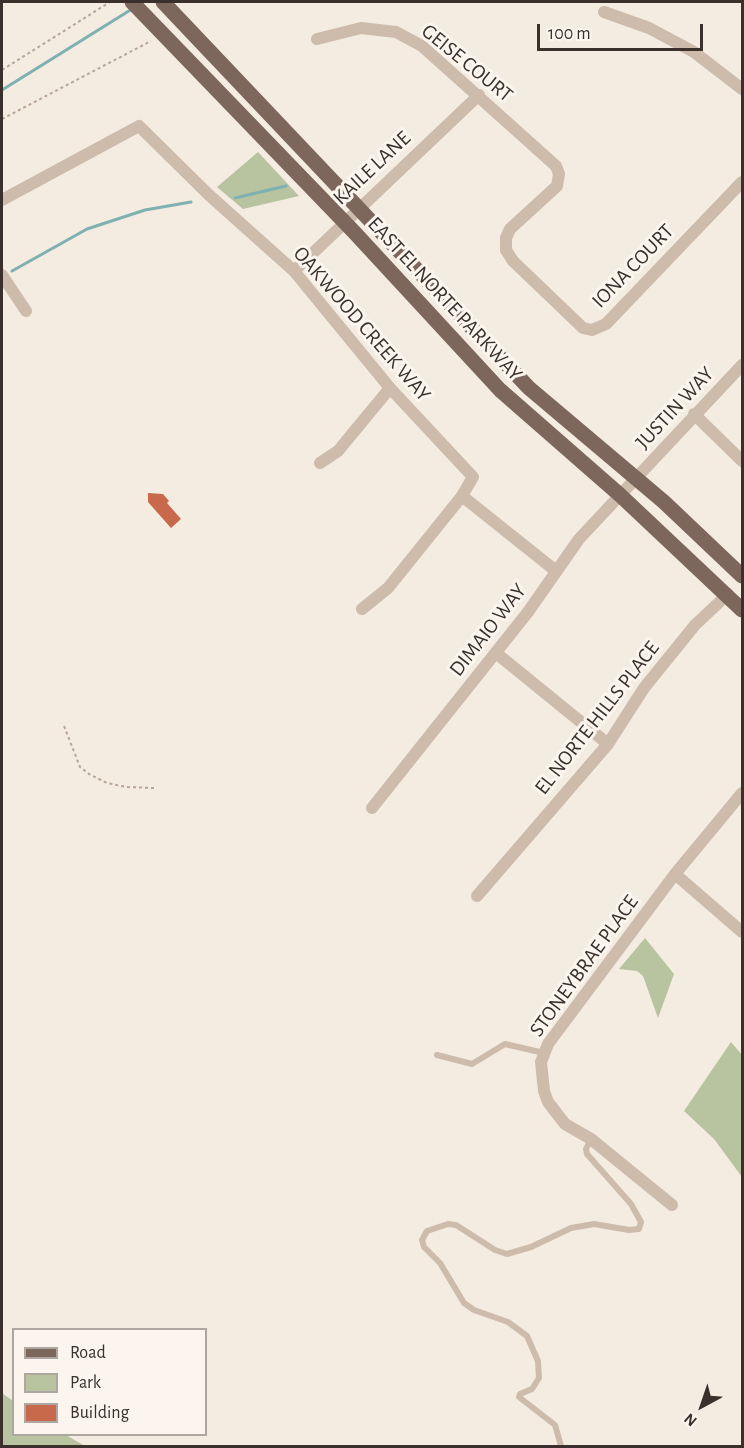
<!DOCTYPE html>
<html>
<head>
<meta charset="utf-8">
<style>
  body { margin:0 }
  #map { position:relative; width:744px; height:1448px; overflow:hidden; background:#f4ebe1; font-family:"Alegreya Sans",sans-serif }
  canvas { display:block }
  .frame { position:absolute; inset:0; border:3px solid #3b302b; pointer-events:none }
  .legend { position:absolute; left:12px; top:1328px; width:195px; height:108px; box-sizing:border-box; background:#fbf5ee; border:2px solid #aea6a0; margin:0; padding:8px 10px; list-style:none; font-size:18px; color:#3b302b }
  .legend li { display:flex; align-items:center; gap:12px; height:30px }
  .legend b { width:30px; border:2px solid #aea6a0 }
  .north { position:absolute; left:672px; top:1376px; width:60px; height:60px; -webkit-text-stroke:4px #fbf5ee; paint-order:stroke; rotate:220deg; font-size:16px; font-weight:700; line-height:24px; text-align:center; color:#3b302b }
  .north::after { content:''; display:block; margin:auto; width:21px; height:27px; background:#3b302b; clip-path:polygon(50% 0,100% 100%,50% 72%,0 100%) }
  .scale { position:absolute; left:537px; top:24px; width:166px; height:27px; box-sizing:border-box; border:3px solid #3b302b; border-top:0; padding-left:8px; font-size:18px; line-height:21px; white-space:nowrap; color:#3b302b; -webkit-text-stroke:4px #fbf5ee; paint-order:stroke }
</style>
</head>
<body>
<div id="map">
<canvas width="744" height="1448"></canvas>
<div class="frame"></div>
<ul class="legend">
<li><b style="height:8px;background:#7d675c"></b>Road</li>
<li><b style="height:16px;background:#b8c4a0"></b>Park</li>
<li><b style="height:16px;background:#c8694b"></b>Building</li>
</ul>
<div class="north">N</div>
<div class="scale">100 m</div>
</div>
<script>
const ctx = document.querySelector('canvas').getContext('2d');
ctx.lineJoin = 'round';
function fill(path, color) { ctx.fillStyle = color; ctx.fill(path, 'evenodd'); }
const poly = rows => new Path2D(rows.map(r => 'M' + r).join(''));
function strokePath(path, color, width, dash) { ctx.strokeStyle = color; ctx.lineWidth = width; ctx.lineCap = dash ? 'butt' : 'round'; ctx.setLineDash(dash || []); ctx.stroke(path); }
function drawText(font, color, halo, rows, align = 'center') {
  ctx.font = font + ' "Alegreya Sans",sans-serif'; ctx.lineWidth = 6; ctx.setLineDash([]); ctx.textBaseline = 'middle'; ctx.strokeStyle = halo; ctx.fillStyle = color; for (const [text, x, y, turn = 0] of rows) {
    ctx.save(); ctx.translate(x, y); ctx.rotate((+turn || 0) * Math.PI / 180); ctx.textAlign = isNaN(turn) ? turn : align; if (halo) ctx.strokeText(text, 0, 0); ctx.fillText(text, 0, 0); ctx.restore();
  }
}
const green = poly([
  [258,152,299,196,243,209,217,187],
  [645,938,674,974,658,1018,643,976,637,971,619,969],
  [731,1042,742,1055,742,1177,714,1139,684,1111],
  [2,1393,13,1401,14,1434,66,1435,85,1446,2,1446]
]);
const stream = poly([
  [2,90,132,9],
  [235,198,286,186],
  [12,271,87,229,145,210,191,202]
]);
const building = poly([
  [148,493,163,494,169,501,167,503,181,519,171,528,148,502]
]);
const path = poly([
  [2,70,110,2],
  [2,119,151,41],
  [64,726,80,767,89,774,107,783,126,787,154,788]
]);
const service = poly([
  [437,1055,472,1064,505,1044,544,1053],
  [561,1446,555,1425,519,1397,520,1394,532,1389,539,1378,538,1361,527,1336,508,1322,474,1310,464,1303,440,1263,424,1247,422,1240,427,1231,448,1224,456,1225,495,1250,507,1254,531,1247,571,1228,594,1224,629,1230,639,1229,641,1222,631,1204,587,1154,586,1149,591,1139]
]);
const minor = poly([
  [604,12,649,28,694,52,742,89],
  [317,39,361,28,396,32,422,46,556,166,559,174,557,186,510,229,506,238,506,250,513,261,583,328,592,330,606,324,742,182],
  [2,200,139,126,209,195,294,271,390,388,473,477,462,496,388,588,362,609],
  [294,271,479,95],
  [2,275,26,311],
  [694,414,742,461],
  [320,463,338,451,390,388],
  [462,496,556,571],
  [496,653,608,744],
  [372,808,528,612,579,539,742,365],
  [675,874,742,932],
  [477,896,608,744,644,688,695,625,728,594],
  [672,1205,591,1139,565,1124,548,1102,544,1091,541,1062,548,1044,675,874,742,793]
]);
const primary = poly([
  [132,2,355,233,500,390,620,495,742,610],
  [163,2,529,388,664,502,742,576]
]);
const streetNames = [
  ["GEISE COURT",467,63,39],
  ["KAILE LANE",372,168,-43],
  ["IONA COURT",633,266,-46],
  ["EAST EL NORTE PARKWAY",445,299,47],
  ["OAKWOOD CREEK WAY",362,324,49],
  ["JUSTIN WAY",675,408,-47],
  ["DIMAIO WAY",488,630,-52],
  ["EL NORTE HILLS PLACE",597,718,-52],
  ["STONEYBRAE PLACE",584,966,-54]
];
fill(green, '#b8c4a0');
strokePath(stream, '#7fb0b2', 3);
fill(building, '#c8694b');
strokePath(path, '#b9a596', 2, [3, 3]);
strokePath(service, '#cdbbac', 6);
strokePath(minor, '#cdbbac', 12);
strokePath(primary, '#7d675c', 15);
drawText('21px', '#3b302b', '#fbf5ee', streetNames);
</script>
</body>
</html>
